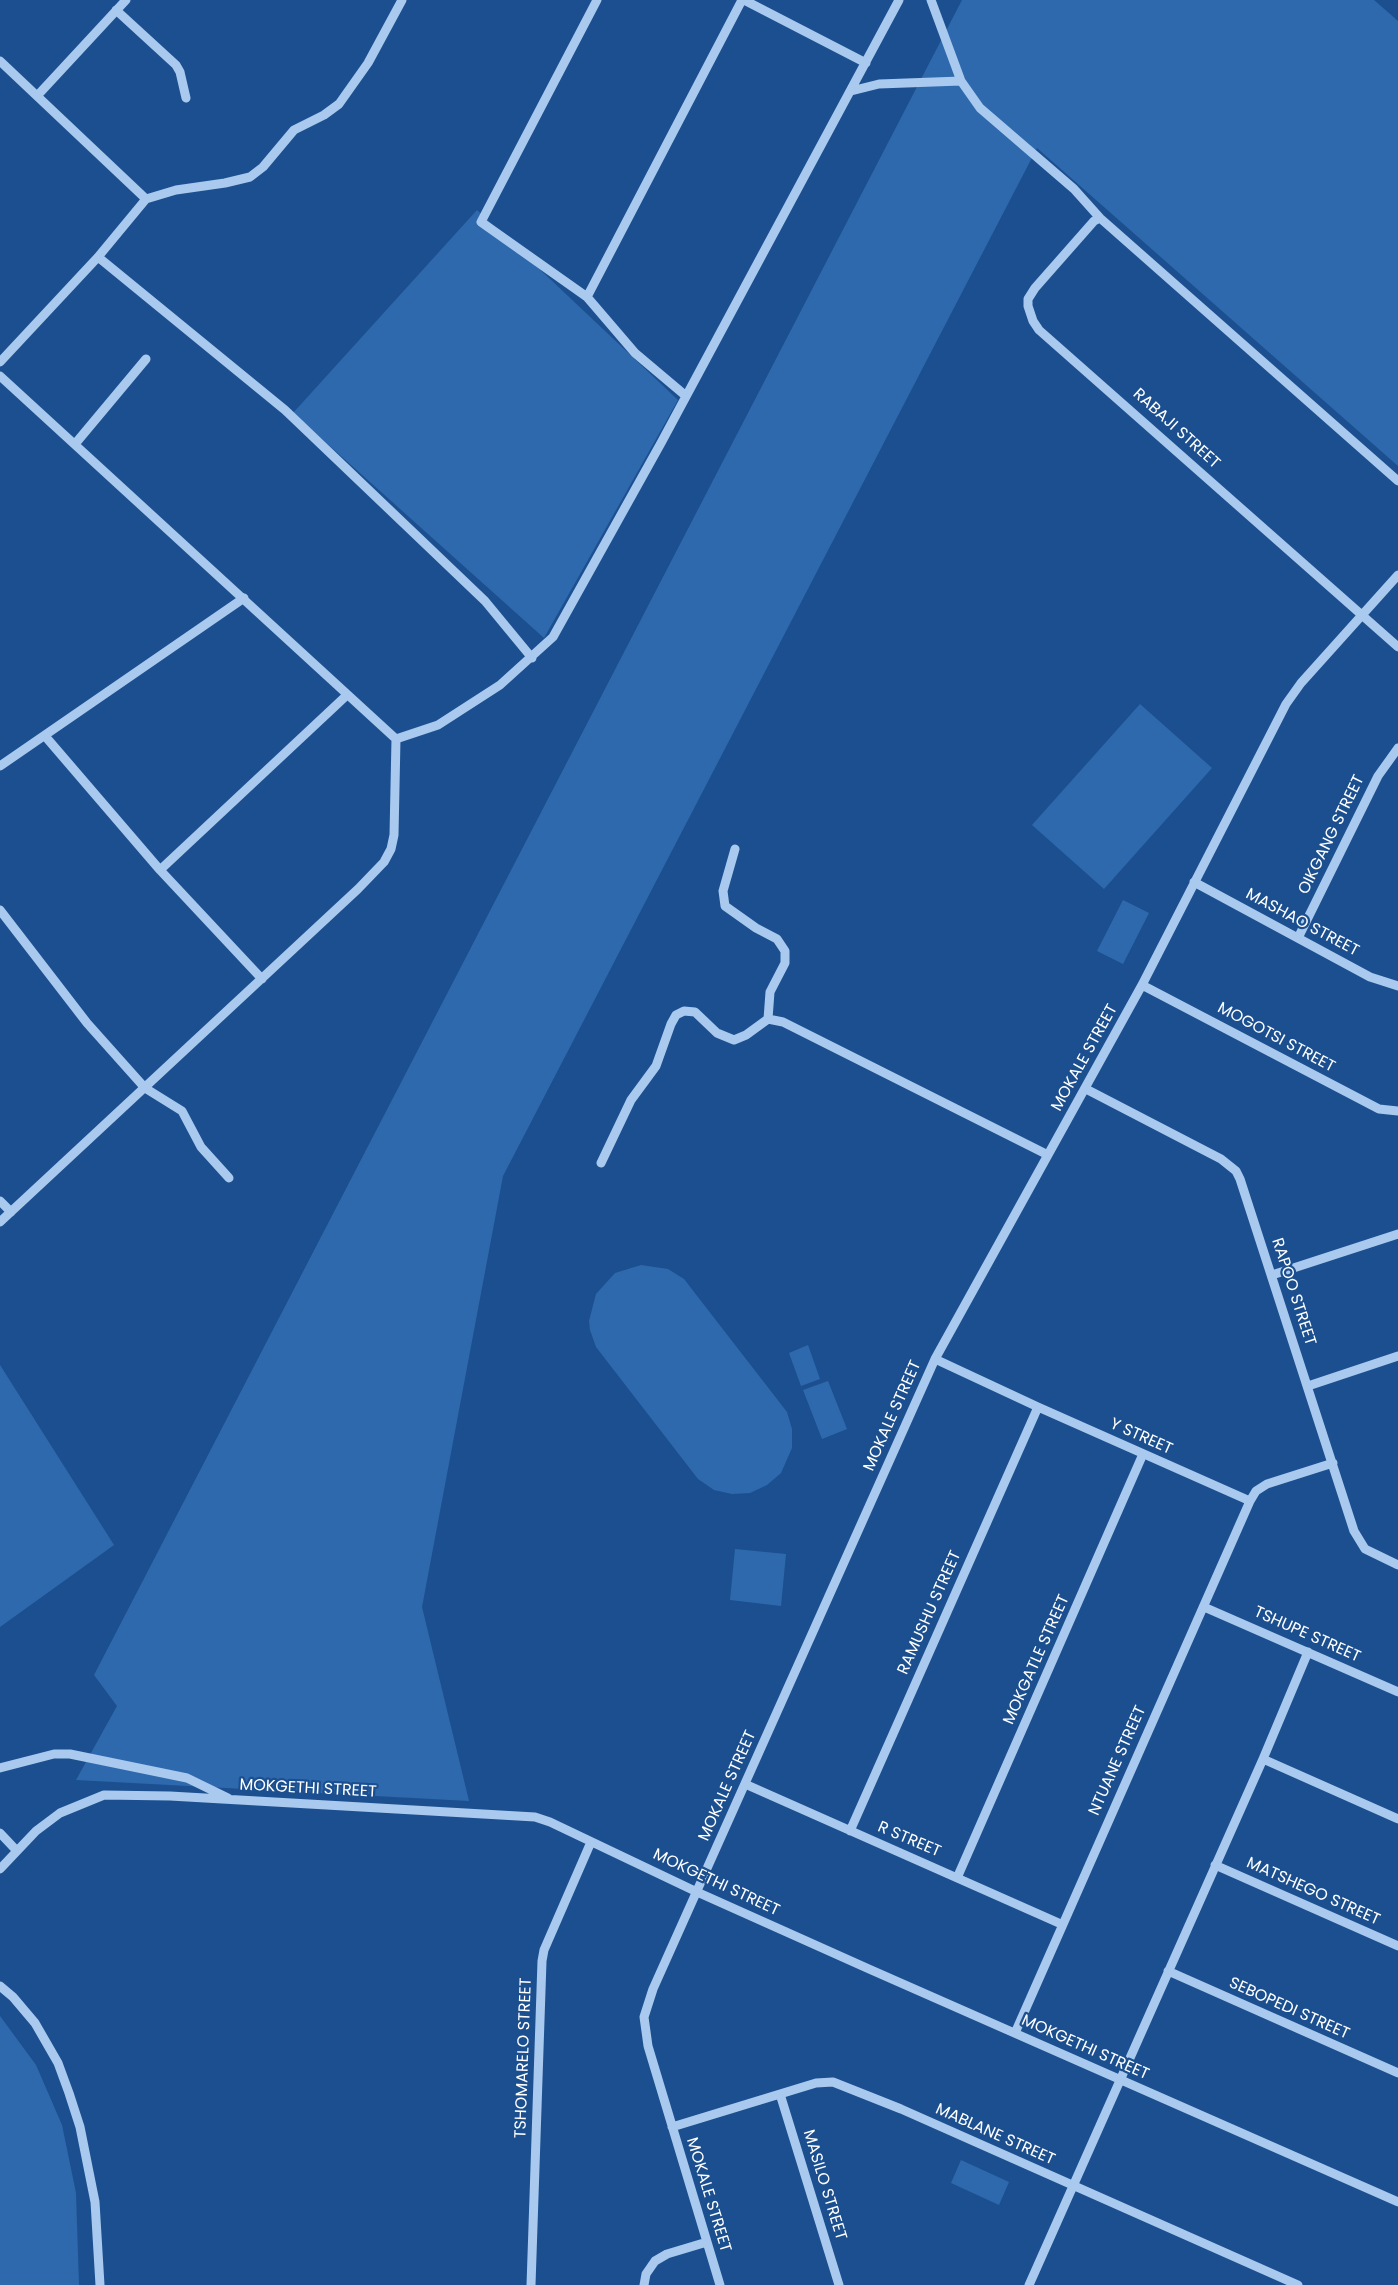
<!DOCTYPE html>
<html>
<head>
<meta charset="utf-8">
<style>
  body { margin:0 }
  canvas { display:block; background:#1b4f8f }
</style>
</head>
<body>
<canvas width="1398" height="2285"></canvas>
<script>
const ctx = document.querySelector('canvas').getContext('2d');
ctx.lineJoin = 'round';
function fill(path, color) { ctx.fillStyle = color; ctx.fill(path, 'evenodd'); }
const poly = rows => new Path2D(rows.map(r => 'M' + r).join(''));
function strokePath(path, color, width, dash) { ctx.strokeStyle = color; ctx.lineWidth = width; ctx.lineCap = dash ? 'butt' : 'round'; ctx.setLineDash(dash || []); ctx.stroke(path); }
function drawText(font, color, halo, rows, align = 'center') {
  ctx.font = font + ' Poppins,sans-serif'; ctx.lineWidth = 4.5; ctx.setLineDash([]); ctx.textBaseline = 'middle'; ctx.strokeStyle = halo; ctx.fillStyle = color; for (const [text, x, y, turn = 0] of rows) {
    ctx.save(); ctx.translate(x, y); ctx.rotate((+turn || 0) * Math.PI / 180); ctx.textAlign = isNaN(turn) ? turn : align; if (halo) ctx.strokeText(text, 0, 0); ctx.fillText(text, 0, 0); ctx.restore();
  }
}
const green = poly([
  [962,0,1374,0,1398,21,1398,466,1037,148,503,1176,422,1607,469,1801,76,1780,117,1706,94,1675],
  [477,210,678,400,544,638,293,413],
  [1140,704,1212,768,1104,889,1032,825],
  [1123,900,1149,913,1123,964,1097,951],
  [641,1265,668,1269,684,1279,787,1412,792,1429,792,1448,781,1473,767,1485,750,1493,732,1494,714,1490,698,1479,596,1347,590,1330,589,1321,596,1294,615,1273],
  [808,1345,820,1379,801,1386,789,1353],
  [0,1365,114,1545,0,1627],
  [828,1381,847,1429,822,1439,803,1390],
  [735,1549,786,1554,781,1606,730,1600],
  [0,2016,36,2065,62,2125,76,2193,79,2285,0,2285],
  [961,2160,1009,2182,999,2205,951,2183]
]);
const minor = poly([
  [597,0,481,222,587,297,635,353,686,396],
  [744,0,866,63],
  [931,0,961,81,980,108,1074,189,1100,218,1398,481],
  [116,10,176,65,180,72,186,98],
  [0,61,146,199],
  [851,91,879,84,961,81],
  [37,96,126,0],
  [1100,218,1094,221,1035,288,1028,299,1028,306,1033,321,1039,330,1398,647],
  [98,257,285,410,485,601,532,658],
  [587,297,742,0],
  [0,362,98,257,146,199,176,190,225,183,250,177,263,167,294,130,324,115,339,104,368,63,402,0],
  [0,376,396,739,394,835,391,849,384,862,358,889,0,1222],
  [75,444,146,359],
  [45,736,160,870,262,979],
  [396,739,438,725,500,685,553,637,661,443,899,0],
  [0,766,244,598],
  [735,849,723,891,725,906,756,928,777,939,785,951,785,963,770,992,768,1019],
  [160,870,347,695],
  [1194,882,1370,977,1398,986],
  [0,910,87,1023,145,1088,182,1111,201,1147,229,1178],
  [1298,938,1378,776,1398,748],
  [1142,985,1379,1109,1398,1111],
  [1086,1089,1221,1159,1236,1171,1240,1179,1354,1531,1365,1549,1398,1565],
  [601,1163,631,1100,656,1066,671,1024,676,1015,684,1011,695,1012,717,1033,734,1040,746,1035,768,1019,783,1022,1048,1155],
  [0,1201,11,1212],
  [1272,1275,1398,1234],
  [935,1359,1038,1407,1250,1501,1256,1491,1267,1484,1333,1463],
  [1308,1386,1398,1356],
  [1204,1607,1398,1692],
  [1263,1759,1398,1819],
  [0,1768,54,1754,70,1754,187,1778,228,1798],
  [745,1784,1061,1924],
  [850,1831,1038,1407],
  [0,1833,17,1851],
  [1215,1865,1398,1946],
  [0,1869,36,1831,60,1813,104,1795,170,1796,535,1817,550,1822,697,1892,869,1969,1398,2202],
  [957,1878,1143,1454],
  [1168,1971,1398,2073],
  [0,1986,13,1997,35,2023,58,2063,69,2093,80,2127,95,2202,100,2285],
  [1015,2033,1250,1501],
  [780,2094,839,2285],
  [672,2127,816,2083,833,2082,901,2109,1298,2285],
  [531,2285,542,1961,544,1950,591,1842],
  [644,2285,646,2274,655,2261,667,2254,707,2242],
  [720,2285,648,2046,644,2017,653,1989,935,1359,1142,985,1286,704,1301,683,1398,575],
  [1029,2285,1263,1759,1308,1652]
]);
const streetNames = [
  ["RABAJI STREET",1176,429,42],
  ["OIKGANG STREET",1332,835,-64],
  ["MASHAO STREET",1302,923,28],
  ["MOGOTSI STREET",1276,1038,28],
  ["MOKALE STREET",1085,1058,-61],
  ["RAPOO STREET",1293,1292,72],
  ["MOKALE STREET",893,1416,-66],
  ["Y STREET",1141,1437,24],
  ["RAMUSHU STREET",930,1613,-66],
  ["TSHUPE STREET",1307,1635,24],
  ["MOKGATLE STREET",1037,1660,-66],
  ["NTUANE STREET",1118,1761,-66],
  ["MOKALE STREET",728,1786,-66],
  ["MOKGETHI STREET",308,1789,3],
  ["R STREET",909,1840,23],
  ["MOKGETHI STREET",716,1883,25],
  ["MATSHEGO STREET",1313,1892,24],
  ["SEBOPEDI STREET",1289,2009,24],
  ["MOKGETHI STREET",1085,2048,24],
  ["TSHOMARELO STREET",524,2058,-88],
  ["MABLANE STREET",995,2135,24],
  ["MASILO STREET",824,2185,73],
  ["MOKALE STREET",708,2195,73]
];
fill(green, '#2e69ad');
strokePath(minor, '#a9c9ee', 9);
drawText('16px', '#fff', '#1b4f8f', streetNames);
</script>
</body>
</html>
